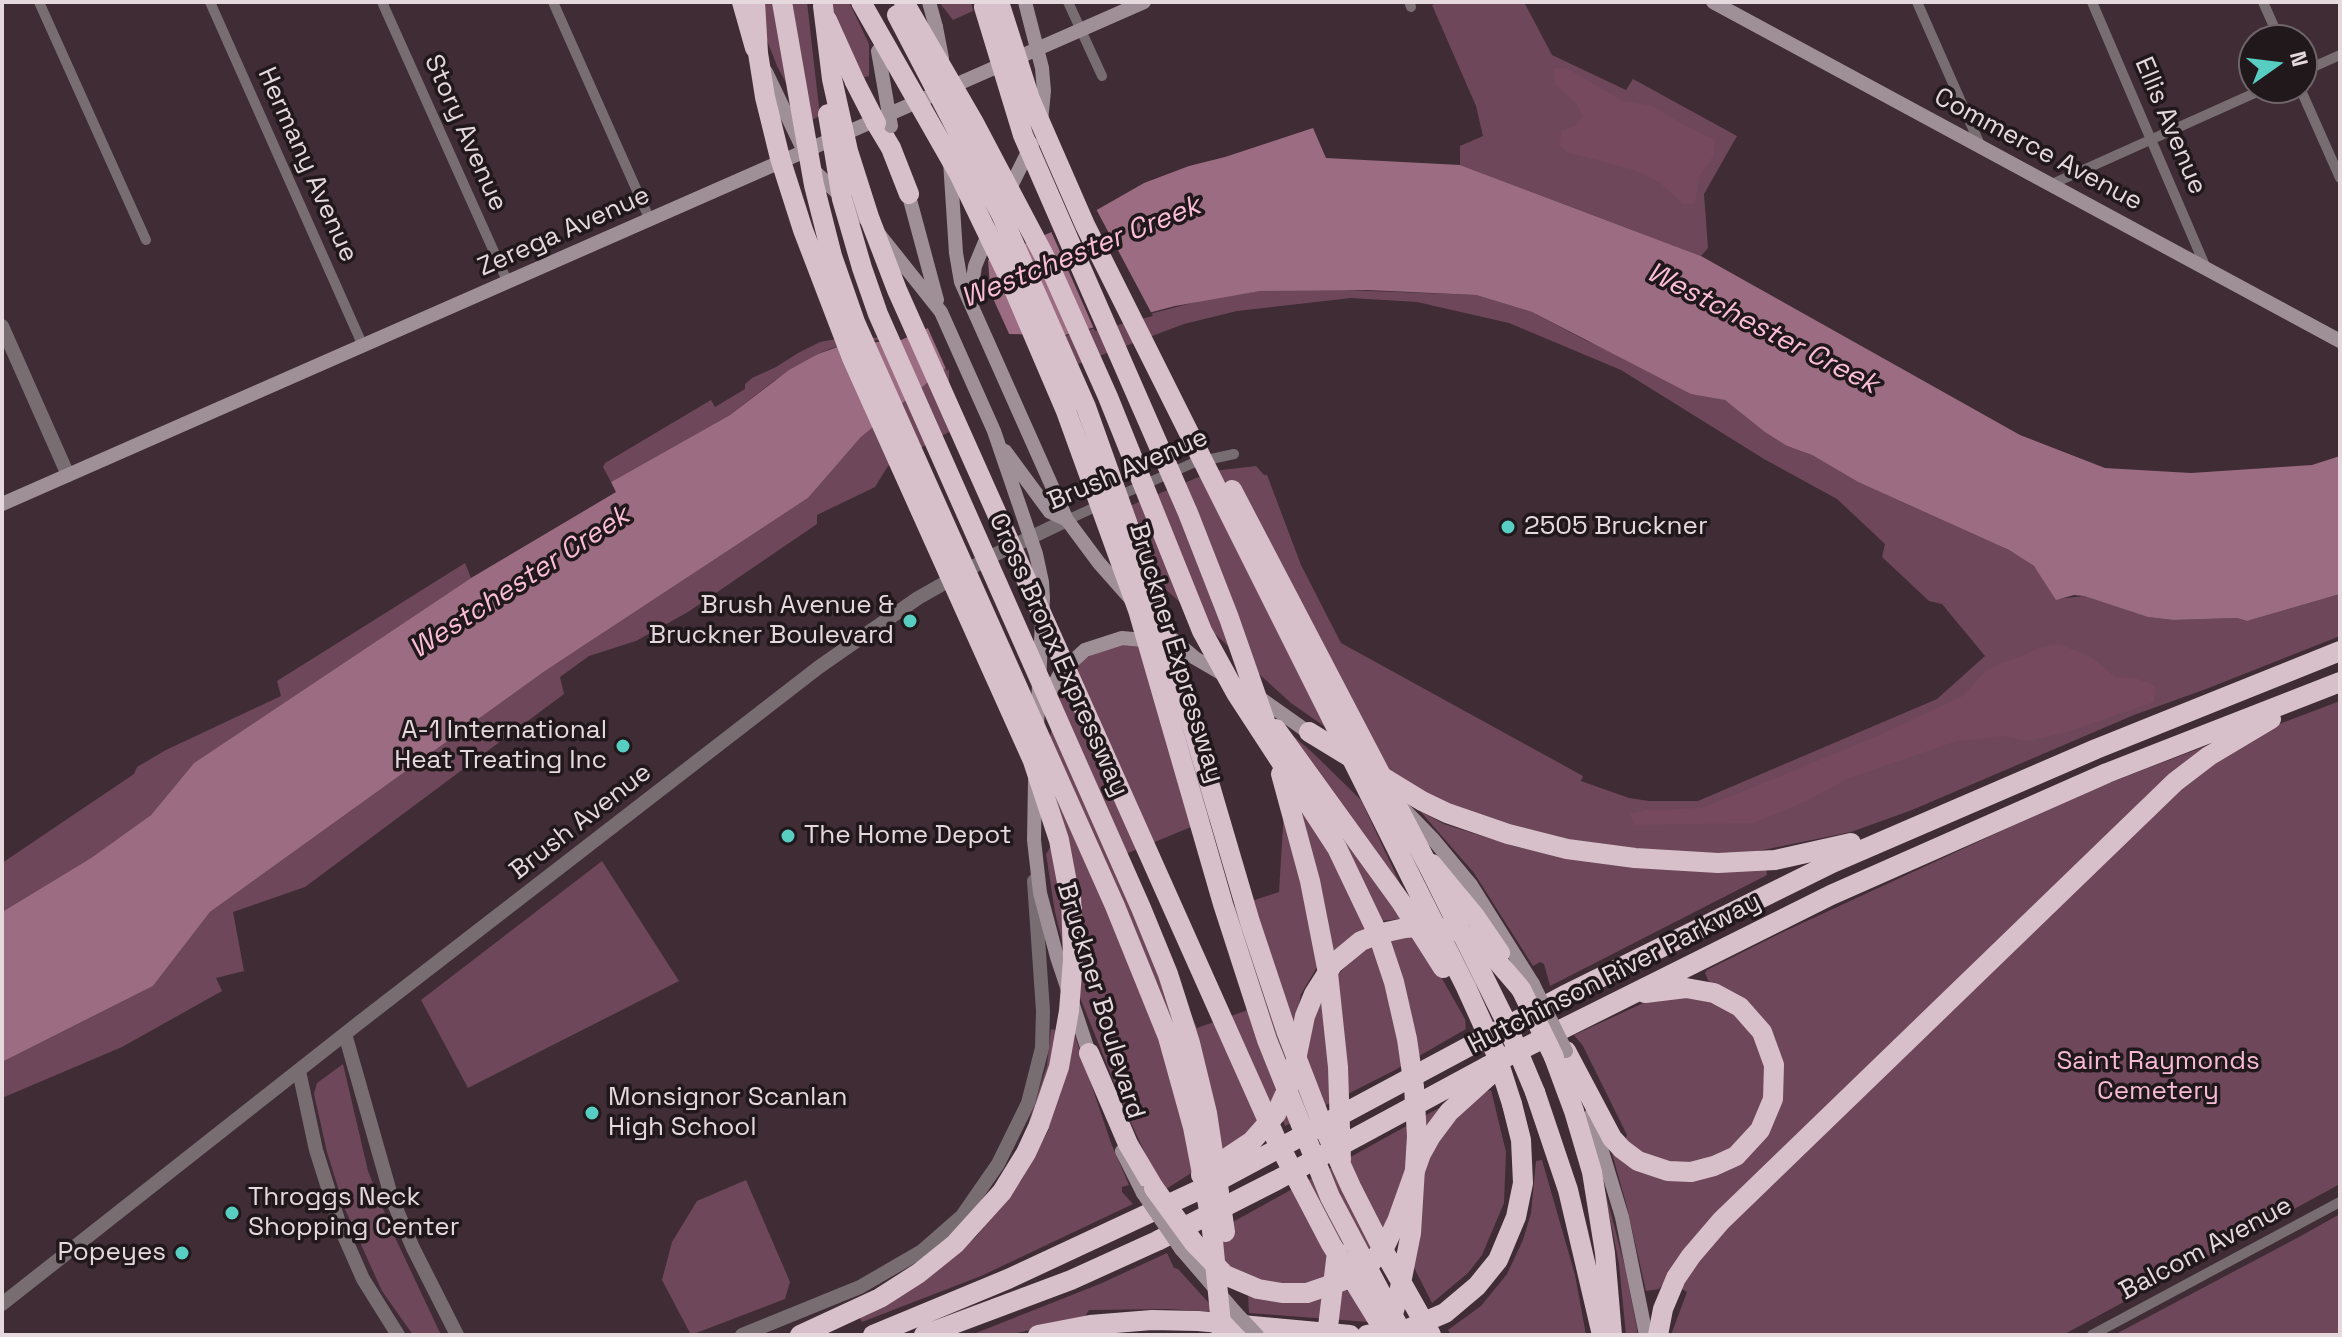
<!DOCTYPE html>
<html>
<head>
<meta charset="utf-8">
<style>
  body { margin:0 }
  #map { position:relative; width:2342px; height:1337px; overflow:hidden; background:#3f2c35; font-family:"Space Grotesk",sans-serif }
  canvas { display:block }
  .frame { position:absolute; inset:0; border:4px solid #e6d9de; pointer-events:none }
  .north { position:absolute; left:2238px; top:24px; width:80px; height:80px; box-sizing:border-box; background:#20181b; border:2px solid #6f6569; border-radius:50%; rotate:76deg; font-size:22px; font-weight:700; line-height:32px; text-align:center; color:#e6d9de }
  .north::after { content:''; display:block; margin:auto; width:28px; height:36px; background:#57cec1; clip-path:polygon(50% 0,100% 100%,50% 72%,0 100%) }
</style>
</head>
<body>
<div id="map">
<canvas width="2342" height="1337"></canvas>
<div class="frame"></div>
<div class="north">N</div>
</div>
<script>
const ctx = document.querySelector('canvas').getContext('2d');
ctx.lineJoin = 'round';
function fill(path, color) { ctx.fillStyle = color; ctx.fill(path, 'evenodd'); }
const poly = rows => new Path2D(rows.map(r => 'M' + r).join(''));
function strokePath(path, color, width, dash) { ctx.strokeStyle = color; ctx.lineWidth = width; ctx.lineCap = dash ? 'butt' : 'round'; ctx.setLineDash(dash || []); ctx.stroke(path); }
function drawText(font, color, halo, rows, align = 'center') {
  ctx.font = font + ' "Space Grotesk",sans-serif'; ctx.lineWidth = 7; ctx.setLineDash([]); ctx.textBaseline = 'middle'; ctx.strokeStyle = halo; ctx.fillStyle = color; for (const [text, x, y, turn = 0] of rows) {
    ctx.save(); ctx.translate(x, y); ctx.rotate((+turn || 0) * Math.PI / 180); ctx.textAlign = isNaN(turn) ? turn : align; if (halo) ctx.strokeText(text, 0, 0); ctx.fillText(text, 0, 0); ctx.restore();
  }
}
const green = poly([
  [752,2,807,2,820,116,807,122,777,66],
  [824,2,849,2,869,44,869,76,862,78],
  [939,2,971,2,973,11,953,20],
  [1439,2,1524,2,1552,55,1626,90,1633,79,1737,136,1704,194,1708,248,1701,256,1460,165,1460,146,1483,136,1476,106,1432,5],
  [1317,289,1476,295,1532,312,1585,340,1711,396,1725,400,1787,446,1812,455,1858,482,2009,550,2034,566,2057,599,2084,596,2149,617,2173,620,2237,618,2247,621,2340,594,2340,636,2206,689,2134,715,1912,810,1851,832,1743,854,1677,854,1541,836,1421,794,1291,703,1163,587,1120,510,1213,471,1256,466,1264,475,1267,475,1301,565,1341,643,1583,776,1581,781,1629,798,1649,801,1698,801,1937,699,1985,656,1942,604,1929,601,1882,557,1885,544,1837,499,1764,459,1621,370,1509,323,1417,302,1351,298,1237,311,1184,324,1078,364,1065,336,1207,299,1260,291],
  [848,337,889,338,832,348,818,354,775,380,730,415,611,482,603,467,605,463,711,400,715,407,745,389,745,384,752,378,776,367,798,353,820,342],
  [949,365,949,432,888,466,875,487,817,515,817,524,688,612,636,641,589,656,560,677,564,694,305,887,233,912,244,971,216,978,222,991,122,1047,2,1098,2,1062,153,986,210,912,545,671,808,498,861,437],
  [465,563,471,578,194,763,151,815,91,858,2,912,2,863,134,774,137,767,166,750,281,696,277,681],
  [1125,644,1155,648,1215,817,1121,856,1197,1028,1262,1005,1233,907,1279,892,1288,743,1252,700,1313,753,1361,800,1412,909,1408,918,1381,921,1355,934,1322,959,1301,994,1287,1064,1269,1110,1237,1144,1166,1189,1149,1162,1127,1114,1070,973,1055,912,1046,854,1051,846,1042,769,1062,689,1073,670,1088,657,1099,651],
  [2340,701,2340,1184,2063,1335,1671,1335,1687,1292,1680,1288,1707,1245,2176,789,2266,729],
  [2227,738,1667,1279,1659,1289,1646,1291,1627,1207,1611,1150,1629,1163,1739,1162,1780,1061,1708,980,1705,973,1707,970,1783,932,2088,791],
  [1420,811,1444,824,1517,847,1571,857,1766,868,1767,875,1550,986,1544,964,1540,962,1533,966,1474,873],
  [602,861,679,981,468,1088,421,1000],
  [1410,935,1421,942,1465,1019,1466,1029,1393,1071,1285,1126,1283,1120,1315,1015,1332,981,1358,954,1374,945],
  [1704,996,1744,1019,1765,1057,1765,1103,1744,1139,1712,1161,1667,1164,1624,1144,1627,1135,1583,1046,1574,1035,1650,1000],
  [1051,1029,1075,1036,1111,1143,1129,1185,1122,1187,1122,1192,1133,1204,981,1276,862,1322,860,1318,915,1286,975,1238,1021,1181,1049,1129,1029,1121,1047,1065],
  [343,1064,368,1171,392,1231,441,1335,413,1335,382,1291,344,1207,327,1152,314,1094,317,1083],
  [1491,1090,1506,1152,1504,1203,1482,1255,1468,1273,1432,1303,1401,1242,1436,1138,1485,1092],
  [1450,1102,1383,1235,1366,1258,1312,1283,1266,1283,1234,1270,1202,1239],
  [1542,1160,1575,1275,1586,1335,1451,1335,1448,1330,1481,1306,1507,1274,1523,1240,1531,1213,1536,1161],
  [746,1180,790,1282,785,1299,691,1335,662,1280,672,1242,697,1201],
  [1603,1183,1626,1271,1638,1335,1626,1335,1619,1264],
  [2340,1214,2340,1335,2114,1335,2299,1237],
  [1167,1253,1174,1268,1178,1269,1217,1312,1168,1309,1089,1310,1084,1318,1008,1335,971,1335,1102,1283],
  [1344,1290,1351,1292,1369,1322,1249,1313,1248,1294]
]);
const forest = poly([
  [1566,68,1623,101,1653,106,1682,124,1715,140,1713,156,1699,177,1695,203,1683,204,1659,182,1634,170,1567,152,1560,145,1561,131,1575,126,1583,116,1575,102,1556,85,1554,69],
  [2059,644,2091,657,2115,677,2138,679,2155,686,2154,702,2064,733,2028,741,2004,736,1957,741,1849,778,1806,801,1753,823,1634,825,1630,814,1647,810,1702,808,1873,738,1963,696,1985,672,1998,664,2023,656,2038,648]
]);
const water = poly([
  [1313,128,1326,158,1460,165,1701,256,2020,435,2105,468,2191,473,2312,465,2340,456,2340,594,2247,621,2237,618,2173,620,2148,617,2084,596,2074,595,2056,600,2034,566,2009,550,1858,482,1812,455,1787,446,1765,432,1725,400,1691,394,1532,312,1476,295,1367,290,1260,291,1175,306,1065,335,1007,334,959,357,861,437,808,498,545,671,210,912,153,986,2,1062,2,912,91,858,151,815,194,763,471,578,616,492,611,482,730,415,789,370,818,354,843,345,901,340,991,300,988,260,1081,219,1144,183,1189,166,1225,157]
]);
const pier = poly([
  [1095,207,1153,316,1095,331,1050,229],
  [991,294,1011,338,961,361,947,371,926,324]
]);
const minor = poly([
  [39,2,146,240],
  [210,2,363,346],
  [382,2,508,283],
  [553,2,650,220],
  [1068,2,1102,76],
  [1409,2,1411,7],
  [1917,2,1981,147],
  [2092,2,2206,268],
  [2263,2,2280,40],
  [2302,72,2340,55],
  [2300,88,2340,178],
  [2052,184,2266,88],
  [1116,497,1193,463,1234,454],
  [1067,520,1102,504],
  [2092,1335,2340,1202]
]);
const tertiary = poly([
  [2,326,68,475],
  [345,1034,392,1199,413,1248,457,1335],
  [299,1071,316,1150,341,1229,363,1279,398,1335],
  [2,1304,360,1022,819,667,918,598,992,556,1067,520],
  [742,1335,860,1287,922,1251,962,1216,998,1164,1028,1103,1042,1048,1043,1011,1034,881]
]);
const secondary = poly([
  [929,2,936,27],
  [1025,2,1042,68,1044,91,1041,121],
  [1713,2,2340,341],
  [766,72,802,147],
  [950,161,956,253,961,282,1067,520,1099,563,1130,598],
  [811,165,814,171,871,224,941,312,994,431,1036,554,1042,582,1043,598,1037,727],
  [906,185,937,300],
  [1007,194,1032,144],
  [970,298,975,266,990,230],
  [1005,451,1050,512,1067,520],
  [2,504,1144,2],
  [1165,633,1195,658,1226,676],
  [1257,696,1315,737],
  [1046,699,1061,672,1085,650,1122,638,1154,641],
  [1035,780,1034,840,1040,893,1057,957,1091,1059],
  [1403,808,1432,838,1471,885,1533,984],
  [1591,1115,1622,1217,1646,1335],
  [1122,1151,1143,1193],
  [1181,1249,1236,1313]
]);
const motorway = poly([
  [742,2,755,48],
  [827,20,855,82],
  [876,123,891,148,909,194],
  [1309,732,1422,801,1447,813,1508,834,1567,849,1635,858,1718,863,1775,860,1851,843],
  [1432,864,1474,915,1500,953],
  [1566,1051,1612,1138,1622,1149,1638,1161,1668,1171,1691,1172,1714,1166,1736,1156,1760,1130,1773,1099,1774,1065,1762,1032,1740,1007,1714,993,1686,988,1645,993],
  [1089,1053,1128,1144,1154,1188],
  [1554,1057,1574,1111,1592,1172,1605,1253,1612,1335],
  [1535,1092,1568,1190,1602,1335],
  [1201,1175,1252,1141,1276,1114,1292,1079,1305,1016,1314,994,1333,964,1361,941,1382,933,1405,928,1431,926,1457,931,1485,947,1521,989],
  [1194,1243,1225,1275,1258,1289,1282,1293,1307,1293,1348,1279,1370,1264,1385,1246,1397,1221,1421,1154,1431,1136,1449,1112,1492,1073],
  [800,1335,880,1298,919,1273,955,1244,1002,1192,1026,1153,1039,1125],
  [873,1335,1008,1279,1214,1183,1563,996,1832,863,2096,749,2340,651],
  [924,1335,1071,1280,1157,1241,1277,1180,1486,1067,1831,895,2107,773,2340,682],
  [1038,1335,1090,1325,1152,1320,1198,1321,1350,1335],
  [1367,1335,1408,1329,1445,1313,1477,1286,1498,1260,1516,1217,1523,1183,1521,1140,1512,1104],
  [1658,1335,1663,1309,1676,1278,1691,1256,1721,1221,2175,782,2209,756,2271,719]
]);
const secondaryBridge = poly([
  [936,27,942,58],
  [878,51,891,126],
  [1533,984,1566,1051],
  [1143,1193,1181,1249],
  [1236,1313,1257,1335]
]);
const motorwayBridge = poly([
  [755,2,758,53,765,97,780,158,803,230,852,358,1033,761,1059,840,1072,909],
  [782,2,814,185,832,256,855,322,1115,906,1168,1037,1193,1127,1211,1220,1222,1335],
  [861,2,959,174,1010,280,1066,411,1138,610,1223,904,1267,1040,1330,1197,1403,1335],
  [904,2,973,121,1050,267,1108,397,1202,631,1236,693,1337,848,1378,934,1394,982,1407,1039,1414,1087,1417,1136,1411,1233,1399,1293,1387,1335],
  [999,2,1030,99,1085,225,1466,987,1495,1051,1512,1104],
  [823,6,832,79,848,151,869,217,897,290,1276,1139,1331,1244,1387,1335],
  [984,7,1023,135,1188,513,1229,618,1266,724],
  [897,15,1001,214,1086,407,1158,609,1250,922,1287,1033,1321,1121,1351,1187,1382,1248,1431,1335],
  [855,82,876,123],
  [828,114,842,199,862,268,878,314,1141,908,1168,974,1190,1043,1207,1113,1225,1232],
  [1232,490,1431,871,1504,1018,1535,1092],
  [1276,729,1401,902,1443,968],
  [1281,774,1310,881,1328,973,1338,1067,1341,1160],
  [1521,989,1554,1057],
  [1039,1125,1059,1067,1069,1011,1073,960,1071,895],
  [1154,1188,1194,1243],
  [1327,1335,1337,1252]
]);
const markers = [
  [1508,527,8,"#57cec1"],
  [910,621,8,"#57cec1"],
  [623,746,8,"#57cec1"],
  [788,836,8,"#57cec1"],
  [592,1113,8,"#57cec1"],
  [232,1213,8,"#57cec1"],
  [182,1253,8,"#57cec1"]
];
const streetNames = [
  ["Ellis Avenue",2170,126,67],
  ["Story Avenue",465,133,66],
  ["Commerce Avenue",2038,150,28],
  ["Hermany Avenue",307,165,66],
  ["Zerega Avenue",564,232,-24],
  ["Brush Avenue",1128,470,-23],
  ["Bruckner Expressway",1176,653,73],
  ["Cross Bronx Expressway",1058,655,66],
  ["Brush Avenue",581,822,-38],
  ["Hutchinson River Parkway",1615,974,-27],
  ["Bruckner Boulevard",1100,1001,73],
  ["Balcom Avenue",2206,1249,-28]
];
const poiNames = [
  ["2505 Bruckner",1524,527],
  ["Brush Avenue &",894,606,"right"],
  ["Bruckner Boulevard",894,636,"right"],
  ["A-1 International",607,731,"right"],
  ["Heat Treating Inc",607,761,"right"],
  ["The Home Depot",804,836],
  ["Monsignor Scanlan",608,1098],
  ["High School",608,1128],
  ["Throggs Neck",248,1198],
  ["Shopping Center",248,1228],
  ["Popeyes",166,1253,"right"]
];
const parkNames = [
  ["Saint Raymonds",2158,1062],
  ["Cemetery",2158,1092]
];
const waterNames = [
  ["Westchester Creek",1081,253,-22],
  ["Westchester Creek",1762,329,27],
  ["Westchester Creek",520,583,-33]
];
fill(green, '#6e485a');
fill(forest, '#76495e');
fill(water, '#9c6c82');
fill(pier, '#3f2c35');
strokePath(minor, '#786e72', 10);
strokePath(tertiary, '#786e72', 14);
strokePath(secondary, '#9f8f96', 14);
strokePath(motorway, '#d8c0ca', 20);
strokePath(secondaryBridge, '#9f8f96', 14);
strokePath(motorwayBridge, '#d8c0ca', 20);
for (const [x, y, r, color] of markers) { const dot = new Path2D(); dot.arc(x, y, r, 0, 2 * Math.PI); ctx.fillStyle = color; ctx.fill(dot); strokePath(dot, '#20181b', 3); }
drawText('26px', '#e6d9de', '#20181b', streetNames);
drawText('26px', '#e6d9de', '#20181b', poiNames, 'left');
drawText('26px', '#f7bad5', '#20181b', parkNames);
drawText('italic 28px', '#fbbdd8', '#20181b', waterNames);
</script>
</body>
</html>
